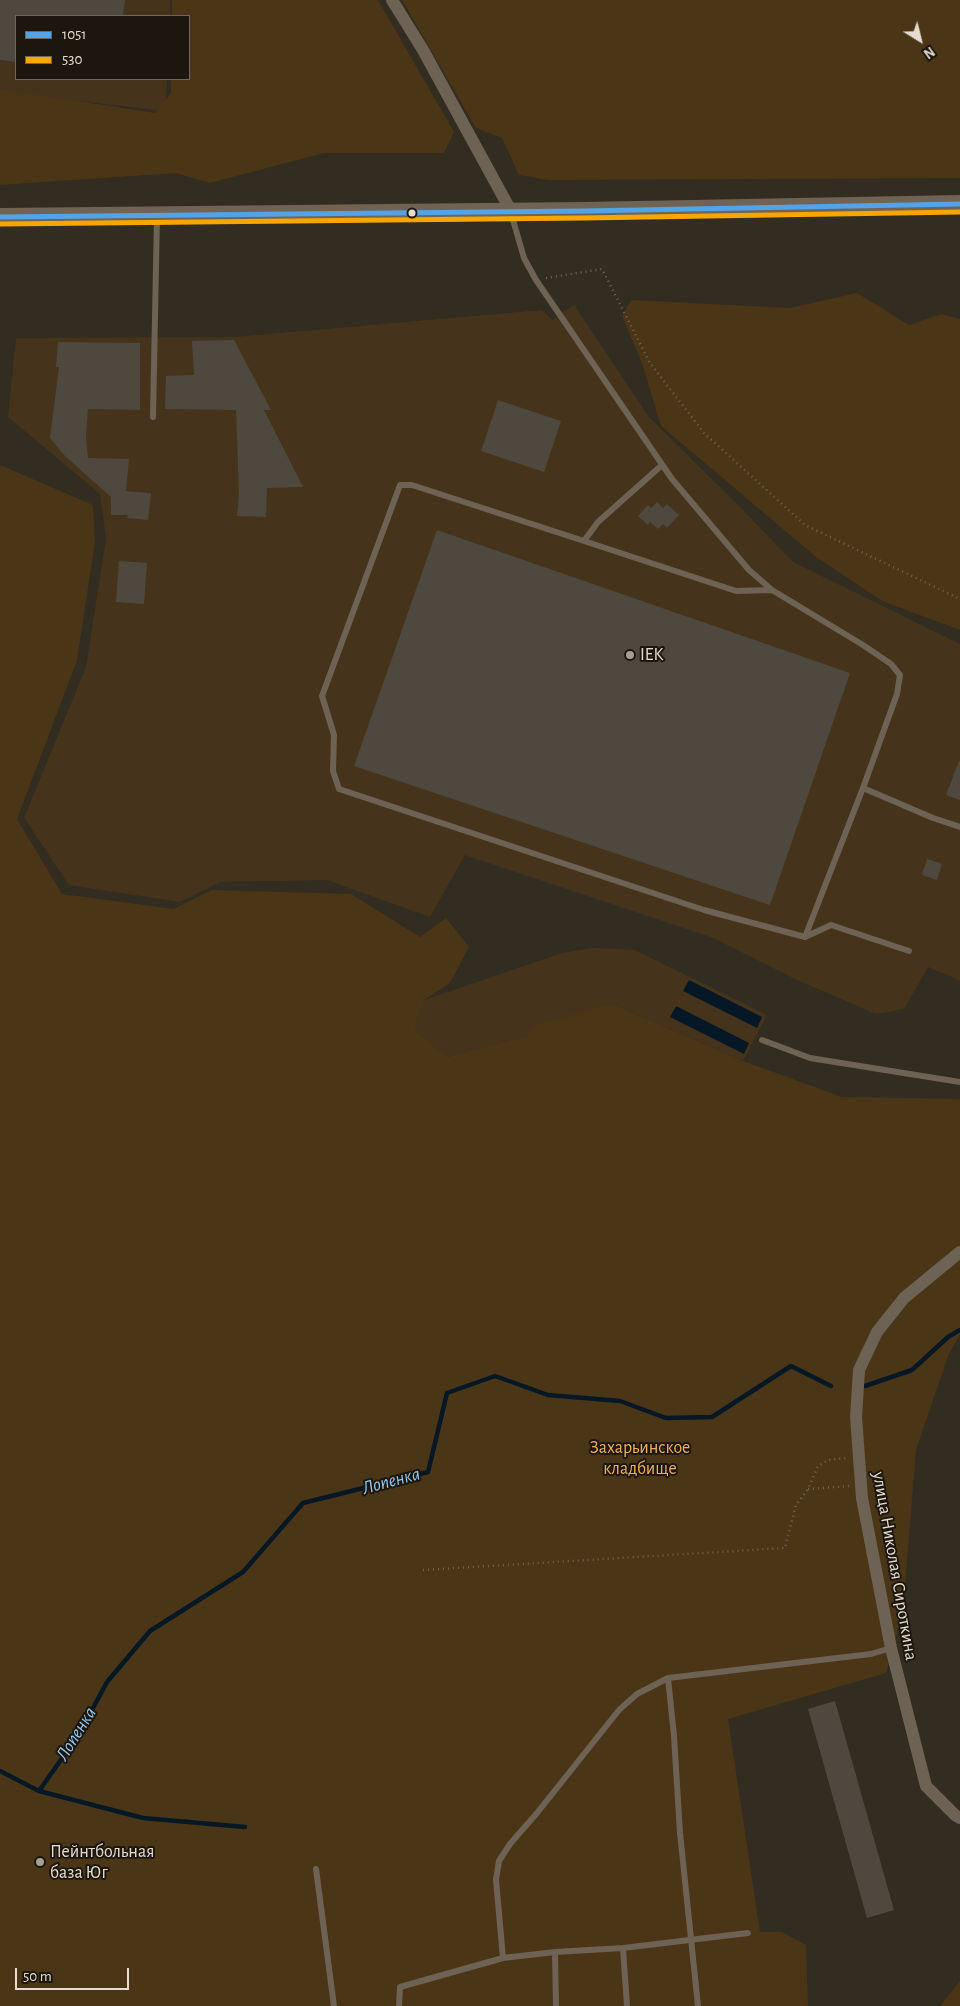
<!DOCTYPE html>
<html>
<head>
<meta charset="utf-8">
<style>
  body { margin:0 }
  #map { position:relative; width:960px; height:2006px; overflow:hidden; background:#332c20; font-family:"Alegreya Sans",sans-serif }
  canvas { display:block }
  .legend { position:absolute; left:15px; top:15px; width:175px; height:65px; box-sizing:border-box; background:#1d160e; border:1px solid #6d665c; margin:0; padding:6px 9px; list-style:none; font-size:15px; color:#e6ddd0 }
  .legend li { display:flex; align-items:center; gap:10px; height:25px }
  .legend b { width:25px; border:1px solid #6d665c }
  .north { position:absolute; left:895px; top:15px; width:50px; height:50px; -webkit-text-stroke:4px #1d160e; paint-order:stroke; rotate:144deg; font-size:14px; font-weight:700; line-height:20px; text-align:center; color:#e6ddd0 }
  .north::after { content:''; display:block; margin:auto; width:18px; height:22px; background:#e6ddd0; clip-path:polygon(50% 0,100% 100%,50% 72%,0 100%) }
  .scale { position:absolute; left:15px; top:1968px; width:114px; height:22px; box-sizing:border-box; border:2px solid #e6ddd0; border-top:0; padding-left:6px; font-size:15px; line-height:18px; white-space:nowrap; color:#e6ddd0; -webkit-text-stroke:4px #1d160e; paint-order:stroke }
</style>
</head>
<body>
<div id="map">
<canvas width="960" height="2006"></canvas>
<ul class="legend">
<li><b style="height:6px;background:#53a3e8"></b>1051</li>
<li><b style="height:6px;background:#f7a600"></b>530</li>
</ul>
<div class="north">N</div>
<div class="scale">50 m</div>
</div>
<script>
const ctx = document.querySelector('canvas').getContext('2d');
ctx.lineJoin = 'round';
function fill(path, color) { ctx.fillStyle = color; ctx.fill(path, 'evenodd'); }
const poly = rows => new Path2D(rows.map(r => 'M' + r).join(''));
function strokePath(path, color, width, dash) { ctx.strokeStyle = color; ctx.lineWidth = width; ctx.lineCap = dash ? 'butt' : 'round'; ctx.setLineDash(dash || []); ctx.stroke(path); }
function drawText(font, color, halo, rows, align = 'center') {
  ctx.font = font + ' "Alegreya Sans",sans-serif'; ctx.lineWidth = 4; ctx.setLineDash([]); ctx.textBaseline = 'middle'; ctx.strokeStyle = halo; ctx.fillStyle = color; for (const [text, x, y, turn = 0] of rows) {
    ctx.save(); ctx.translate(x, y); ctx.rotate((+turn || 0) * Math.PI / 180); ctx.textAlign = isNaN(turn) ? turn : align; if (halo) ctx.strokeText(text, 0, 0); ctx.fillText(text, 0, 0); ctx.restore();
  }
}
const built = poly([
  [0,0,170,0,170,16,16,16,16,79,167,79,165,111,0,92],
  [574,305,649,417,742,509,793,562,960,644,960,978,959,980,928,967,904,1009,876,1014,795,979,711,937,465,855,430,917,327,880,220,882,180,902,69,885,24,818,86,667,106,539,100,494,8,417,16,338,235,337,542,310,552,320],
  [593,948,635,950,767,1015,743,1061,611,1003,528,1035,448,1057,413,1029,424,1000,562,953]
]);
const green = poly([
  [172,0,378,0,454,132,444,153,324,153,210,183,176,173,0,185,0,89,155,113,171,93,171,79,189,79,189,16,172,16],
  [402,0,960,0,960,178,548,180,519,175,502,138,476,128],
  [857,293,909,325,941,314,960,319,960,630,882,601,815,556,661,426,642,363,622,316,631,300,790,308],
  [0,465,93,505,95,542,77,660,17,819,62,894,174,909,212,890,351,894,420,937,446,918,469,947,450,983,424,1000,413,1029,448,1057,528,1035,534,1026,611,1003,743,1061,842,1097,960,1099,960,1334,948,1356,916,1450,903,1610,886,1673,728,1719,760,1932,782,1932,806,1945,808,2006,0,2006],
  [960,1981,960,2006,940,2006]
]);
const water = poly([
  [689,980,762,1017,757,1028,683,991],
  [676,1006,749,1043,744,1054,670,1017]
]);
const stream = poly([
  [865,1386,912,1370,948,1337,960,1330],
  [0,1771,39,1791,143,1818,245,1827],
  [39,1791,79,1734,107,1682,150,1631,243,1572,303,1503,428,1472,447,1393,495,1376,548,1395,620,1401,666,1418,712,1417,791,1366,831,1386]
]);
const building = poly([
  [0,0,125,0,123,16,16,16,16,62,0,60],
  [234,340,271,410,264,410,303,487,267,488,266,517,237,516,239,494,236,410,165,409,166,376,194,375,192,341],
  [58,342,140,343,140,410,88,409,86,436,88,458,129,459,126,491,151,493,148,520,127,518,128,515,111,515,111,497,65,456,50,438,59,367,56,367],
  [498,400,561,421,544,472,481,451],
  [657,502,663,508,667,504,679,515,667,528,663,524,658,529,650,522,648,525,638,516,648,505,651,508],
  [437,530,850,673,770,905,354,766],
  [119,561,147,563,144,604,116,602],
  [959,761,960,761,960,800,946,795],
  [927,859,942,864,937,880,922,875],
  [835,1701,894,1910,867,1918,808,1709]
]);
const path = poly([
  [546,278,602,269,650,363,704,433,805,525,960,599],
  [808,1489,849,1486],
  [423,1570,785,1548,796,1505,808,1489,818,1466,829,1460,847,1458]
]);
const service = poly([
  [511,213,524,258,536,280,672,479,749,570,772,590,863,645,891,664,900,675,897,694,863,788,805,937],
  [153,417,157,216],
  [662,465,598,522,584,541,412,485,400,485,322,696,334,735,333,771,339,789,704,910,805,937,831,925,909,951],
  [584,541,736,591,772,590],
  [863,788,933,818,960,827],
  [762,1040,810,1058,960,1082],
  [668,1678,674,1736,680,1833,698,2006],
  [316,1869,334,2006],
  [623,1948,627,2006],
  [555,1952,556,2006],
  [503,1958,555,1952,623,1948,748,1933],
  [399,2006,400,1987,503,1958,496,1880,499,1861,510,1844,537,1813,619,1710,637,1694,668,1678,871,1654,891,1648]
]);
const minor = poly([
  [392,0,423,50,511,211],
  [960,1252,904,1298,877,1332,859,1370,856,1417,862,1498,891,1648,926,1786,955,1815,960,1818]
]);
const secondary = poly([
  [0,217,583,211,960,204]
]);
const bus1 = poly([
  [0,217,583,211,960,204]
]);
const bus2 = poly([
  [0,224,583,218,960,212]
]);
const markers = [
  [412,213,4.5,"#e6ddd0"],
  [630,655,5,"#a79f92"],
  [40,1862,5,"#a79f92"]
];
const poiNames = [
  ["IEK",640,655],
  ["Пейнтбольная",50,1852],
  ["база Юг",50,1873]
];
const parkNames = [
  ["Захарьинское",640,1448],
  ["кладбище",640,1469]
];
const streetNames = [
  ["улица Николая Сироткина",895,1566,80]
];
const waterNames = [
  ["Лопенка",391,1481,-15],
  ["Лопенка",76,1734,-58]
];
fill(built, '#45341b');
fill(green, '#4a3616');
fill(water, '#061725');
strokePath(stream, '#061725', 4.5);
fill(building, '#4e483e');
strokePath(path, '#6c6357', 2.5, [1, 4]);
strokePath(service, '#6e6255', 6);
strokePath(minor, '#6e6255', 12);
strokePath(secondary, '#716353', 18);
strokePath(bus1, '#53a3e8', 5);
strokePath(bus2, '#f7a600', 5);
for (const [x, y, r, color] of markers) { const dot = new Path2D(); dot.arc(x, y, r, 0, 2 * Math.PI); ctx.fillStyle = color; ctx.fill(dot); strokePath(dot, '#1d160e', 2); }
drawText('18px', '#e6ddd0', '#1d160e', poiNames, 'left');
drawText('18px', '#f2b250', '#1d160e', parkNames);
drawText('18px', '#e6ddd0', '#1d160e', streetNames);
drawText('italic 19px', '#92c8f1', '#1d160e', waterNames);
</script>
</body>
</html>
